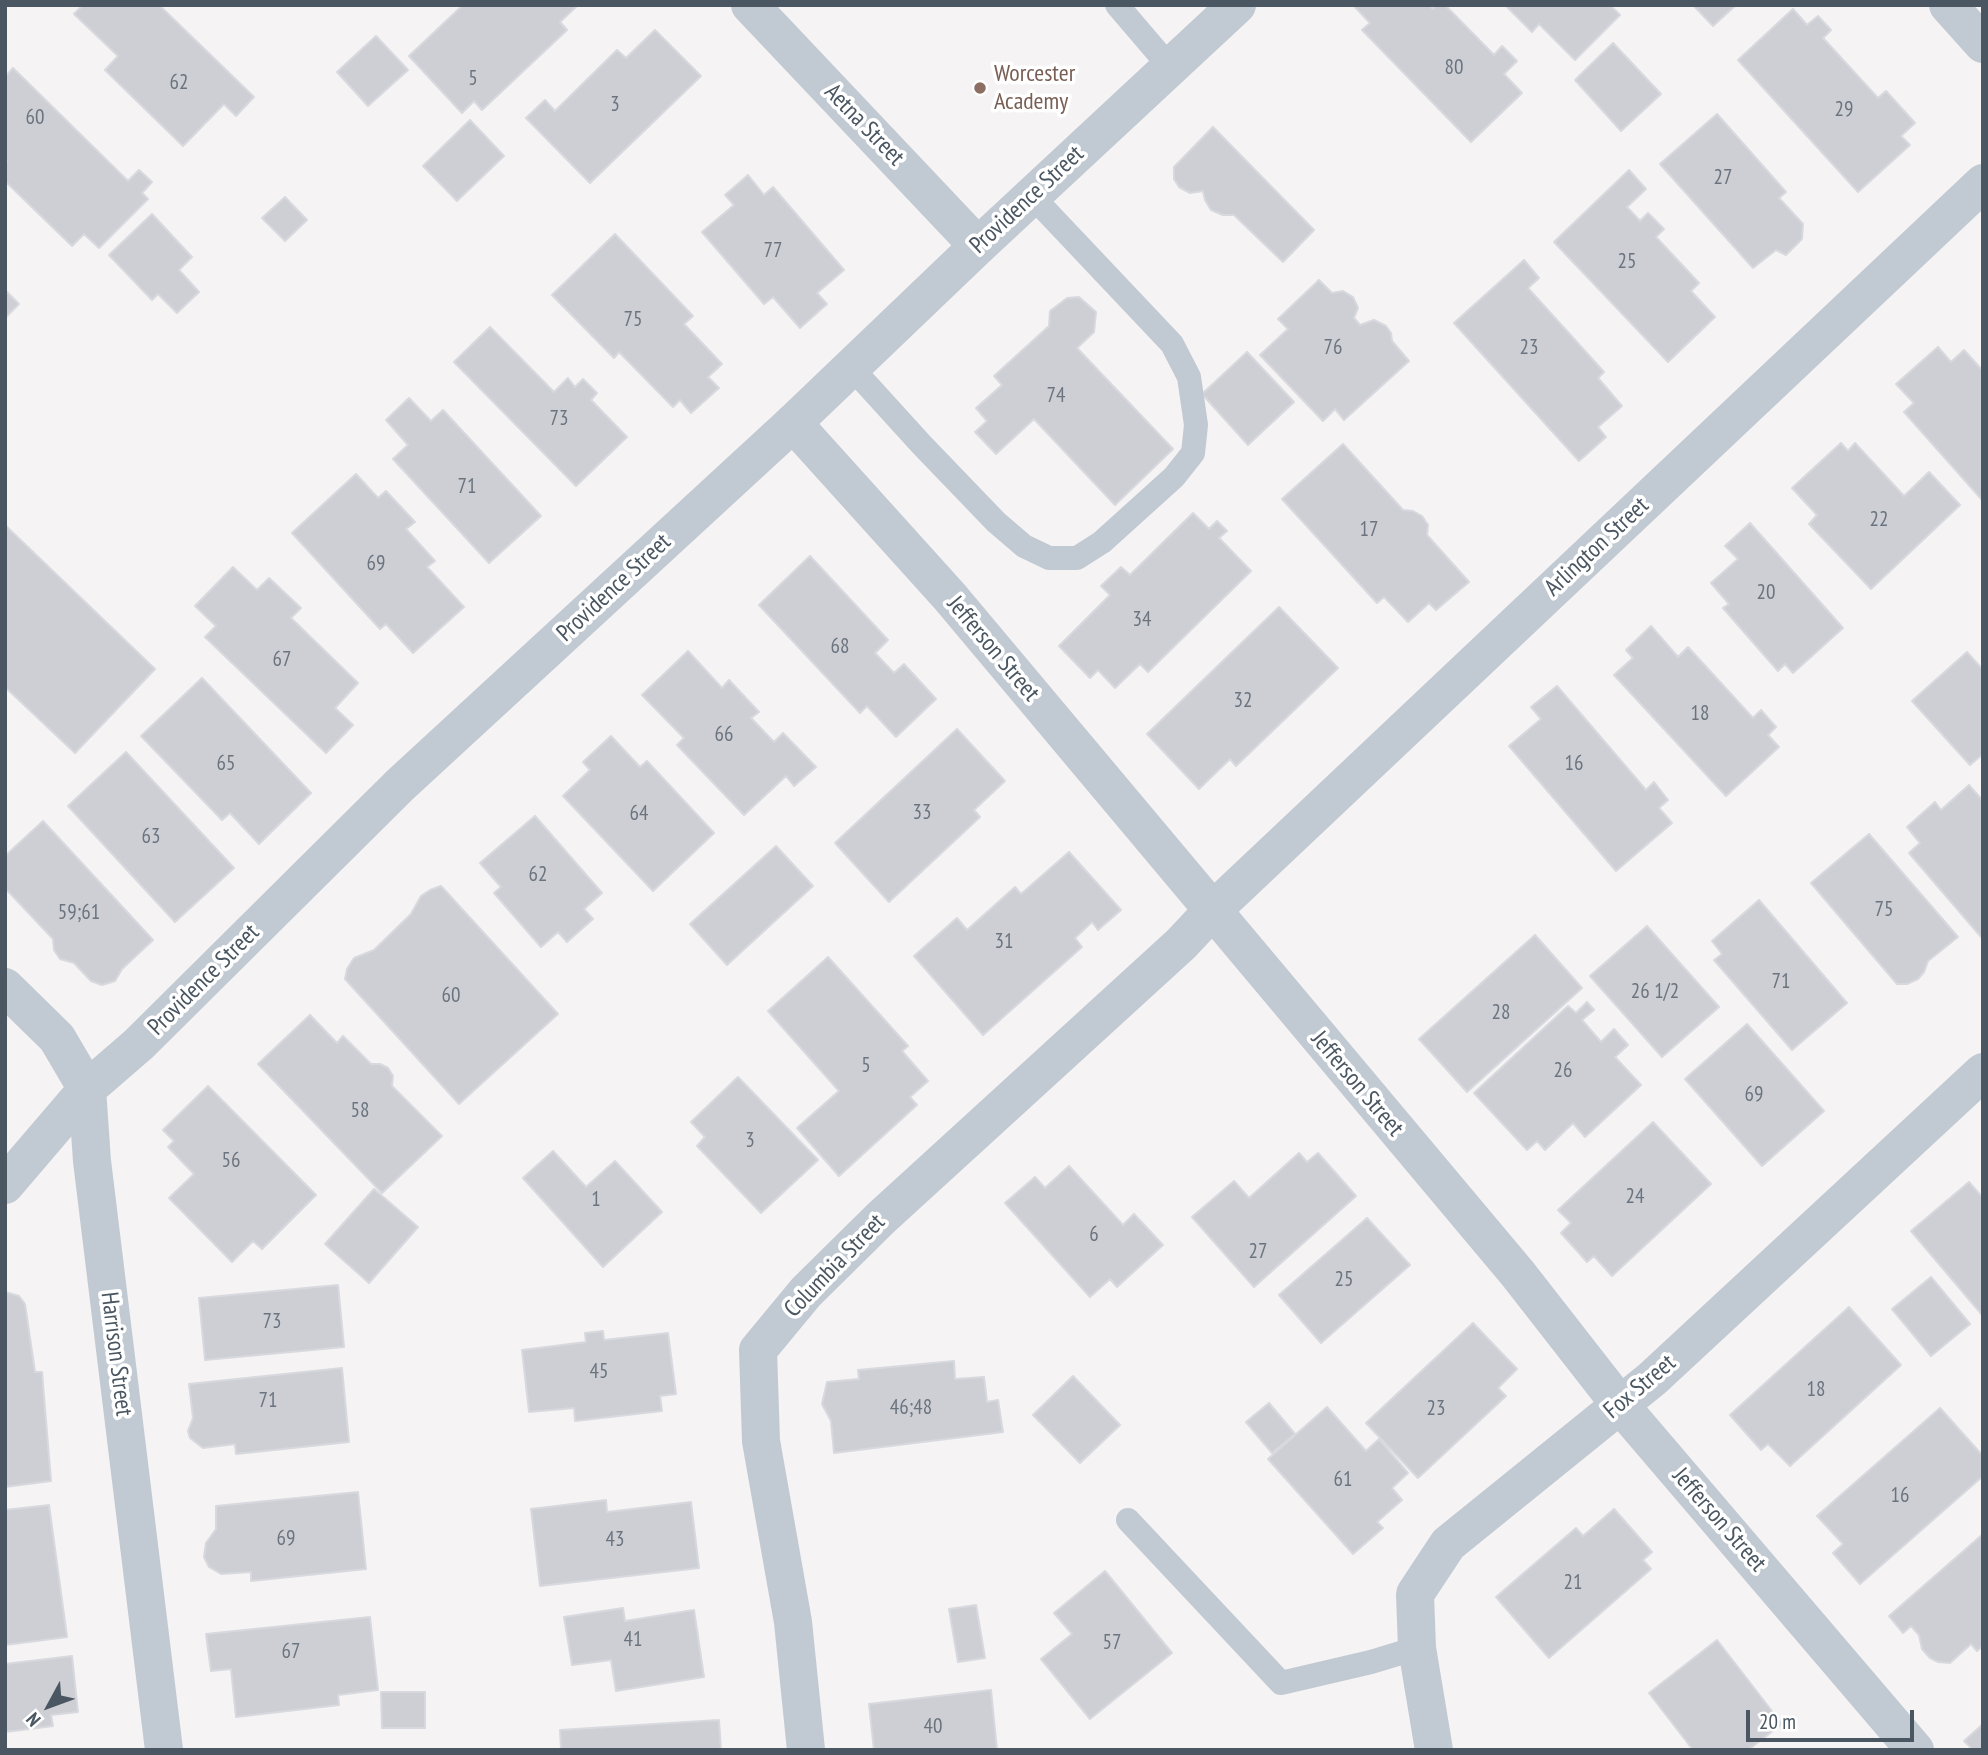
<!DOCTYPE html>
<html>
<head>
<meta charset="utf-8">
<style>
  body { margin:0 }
  #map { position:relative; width:1988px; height:1755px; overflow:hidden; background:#f5f3f3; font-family:"PT Sans Narrow",sans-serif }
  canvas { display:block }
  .frame { position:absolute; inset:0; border:7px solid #4a5661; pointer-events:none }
  .north { position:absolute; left:14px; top:1671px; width:70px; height:70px; -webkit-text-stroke:5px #fff; paint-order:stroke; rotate:229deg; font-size:19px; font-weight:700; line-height:28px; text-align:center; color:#4a5661 }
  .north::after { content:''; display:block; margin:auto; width:24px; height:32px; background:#4a5661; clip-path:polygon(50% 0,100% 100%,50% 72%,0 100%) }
  .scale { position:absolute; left:1746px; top:1710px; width:168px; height:32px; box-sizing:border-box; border:4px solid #4a5661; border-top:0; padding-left:9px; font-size:21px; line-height:24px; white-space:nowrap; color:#4a5661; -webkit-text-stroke:5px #fff; paint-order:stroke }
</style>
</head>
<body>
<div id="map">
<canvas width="1988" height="1755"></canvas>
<div class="frame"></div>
<div class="north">N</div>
<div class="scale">20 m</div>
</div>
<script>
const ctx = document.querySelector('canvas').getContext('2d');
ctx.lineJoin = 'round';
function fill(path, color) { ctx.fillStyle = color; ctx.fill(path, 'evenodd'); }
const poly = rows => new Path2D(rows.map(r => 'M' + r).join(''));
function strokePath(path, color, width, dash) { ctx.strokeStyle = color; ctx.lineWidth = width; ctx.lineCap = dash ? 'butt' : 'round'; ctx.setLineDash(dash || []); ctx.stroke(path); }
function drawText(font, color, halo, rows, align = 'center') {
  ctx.font = font + ' "PT Sans Narrow",sans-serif'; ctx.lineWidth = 7; ctx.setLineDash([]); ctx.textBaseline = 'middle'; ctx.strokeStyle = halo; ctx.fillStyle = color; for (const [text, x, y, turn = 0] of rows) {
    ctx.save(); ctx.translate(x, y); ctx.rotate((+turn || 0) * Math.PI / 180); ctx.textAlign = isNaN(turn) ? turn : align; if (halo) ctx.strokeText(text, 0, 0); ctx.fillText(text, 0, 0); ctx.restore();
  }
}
const building = poly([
  [83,5,159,5,254,97,236,116,224,104,183,146,105,70,118,56,74,14,83,5],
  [463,5,578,5,560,22,567,30,482,110,474,101,462,113,409,56,463,5],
  [1353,5,1429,5,1433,9,1436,5,1445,5,1494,55,1502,46,1517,61,1504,74,1522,93,1471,142,1362,30,1370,23,1353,5],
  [1505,5,1610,5,1620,15,1575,60,1539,24,1532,32,1505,5],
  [1693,5,1736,5,1713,26,1693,5],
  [1793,9,1807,25,1818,16,1831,30,1823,38,1878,98,1886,91,1915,123,1901,136,1910,145,1858,192,1738,60,1793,9],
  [655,30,701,76,590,183,526,118,545,100,555,111,617,50,626,58,655,30],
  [376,36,408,70,368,106,337,72,376,36],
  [1613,43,1661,94,1621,131,1575,80,1613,43],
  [13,68,128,181,139,170,152,182,142,193,148,199,99,248,84,234,72,246,5,181,5,163,7,161,5,159,5,77,13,68],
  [1717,114,1786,192,1779,198,1803,224,1802,239,1786,255,1776,250,1753,268,1660,164,1717,114],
  [470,120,504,156,457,201,423,166,470,120],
  [1213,127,1314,230,1283,262,1234,215,1223,215,1211,210,1205,200,1203,191,1190,193,1179,187,1174,179,1174,167,1213,127],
  [1629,170,1646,189,1627,207,1640,221,1648,213,1664,229,1656,237,1699,283,1691,291,1715,317,1668,362,1554,242,1629,170],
  [748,175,764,195,773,187,844,270,817,293,827,304,800,328,773,297,764,304,702,232,734,205,725,195,748,175],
  [285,197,307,220,285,241,262,218,285,197],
  [152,214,192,257,179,270,199,292,177,313,158,294,152,300,109,255,152,214],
  [615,234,693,316,684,324,722,364,708,377,719,388,691,413,680,400,673,407,619,352,614,358,552,295,615,234],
  [1524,260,1539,278,1528,288,1604,372,1598,378,1622,406,1598,427,1606,437,1579,461,1454,323,1524,260],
  [1319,280,1332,293,1343,291,1353,297,1358,308,1354,318,1360,325,1374,320,1386,326,1391,333,1392,341,1409,361,1344,420,1335,409,1323,421,1260,355,1288,329,1278,319,1319,280],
  [5,290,19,304,5,318,5,290],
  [1079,297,1096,312,1094,332,1077,348,1173,449,1115,505,1034,419,996,454,975,432,987,421,976,408,1002,385,994,376,1049,326,1050,311,1067,298,1079,297],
  [490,327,554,392,568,378,575,387,583,379,597,393,591,400,627,437,576,486,454,362,490,327],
  [1938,347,1951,362,1964,350,1983,371,1983,501,1904,412,1914,403,1896,384,1938,347],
  [1247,352,1294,402,1248,445,1202,394,1247,352],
  [409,398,431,421,443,410,541,516,489,563,393,459,408,445,386,420,409,398],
  [1841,443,1848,451,1855,443,1904,496,1929,472,1960,505,1871,589,1809,524,1817,515,1792,488,1841,443],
  [1343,444,1403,510,1413,511,1422,516,1428,525,1427,535,1469,582,1436,610,1429,603,1408,622,1384,597,1377,603,1282,499,1343,444],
  [356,474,378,498,386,491,415,522,406,529,435,561,427,567,464,607,413,653,386,624,380,629,292,533,356,474],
  [1193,513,1209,529,1217,521,1227,531,1219,538,1251,571,1148,672,1140,664,1115,688,1098,670,1090,678,1059,646,1110,595,1101,586,1121,567,1130,575,1193,513],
  [1750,523,1843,628,1793,673,1785,664,1778,671,1723,608,1729,604,1711,583,1738,559,1725,546,1750,523],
  [6,526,155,669,75,753,5,687,6,526],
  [810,556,888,640,875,653,894,673,904,664,936,699,896,737,867,706,860,713,759,605,810,556],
  [233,567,257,590,269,578,301,608,291,618,358,683,335,708,353,725,326,753,205,637,216,626,195,606,233,567],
  [1279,607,1338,668,1236,766,1230,759,1199,789,1147,734,1279,607],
  [1651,626,1678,657,1688,647,1753,718,1761,710,1776,727,1768,735,1779,747,1726,796,1614,675,1633,658,1626,650,1651,626],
  [688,651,722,688,729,680,759,712,751,718,774,742,783,733,816,767,794,786,786,776,744,815,677,745,684,738,642,695,688,651],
  [1967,652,1983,670,1983,754,1970,765,1912,701,1967,652],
  [202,678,311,793,259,844,230,813,222,820,141,736,202,678],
  [1557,686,1646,790,1654,782,1668,800,1659,808,1672,823,1616,871,1509,746,1541,719,1531,707,1557,686],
  [957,729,1005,781,974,810,980,817,889,902,835,843,957,729],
  [611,736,640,767,647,761,714,833,653,891,563,796,590,770,583,762,611,736],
  [126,752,234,868,175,922,68,806,126,752],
  [1969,785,1983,801,1982,938,1909,853,1920,843,1907,827,1935,802,1941,810,1969,785],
  [535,816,602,893,584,909,593,919,567,942,558,932,541,947,494,893,501,887,480,863,535,816],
  [43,821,153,940,122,969,115,981,102,985,91,981,74,963,60,959,54,950,53,939,5,888,5,856,43,821],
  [1869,834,1958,937,1928,961,1924,972,1918,979,1907,984,1897,984,1811,883,1869,834],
  [776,846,813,886,727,965,690,924,776,846],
  [1069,852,1121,910,1098,930,1092,922,1075,938,1082,947,983,1035,914,956,957,918,967,930,1015,887,1021,894,1069,852],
  [441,886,558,1014,459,1104,345,979,347,969,354,958,374,950,411,914,421,896,430,890,441,886],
  [1759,900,1847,1003,1792,1050,1714,960,1722,954,1712,941,1759,900],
  [1647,926,1719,1007,1662,1057,1590,976,1647,926],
  [1535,935,1582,988,1467,1092,1419,1039,1535,935],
  [828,957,908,1046,902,1051,928,1081,910,1097,917,1105,839,1176,797,1128,839,1091,768,1011,828,957],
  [1587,1002,1594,1010,1582,1020,1601,1042,1614,1029,1628,1045,1615,1057,1641,1085,1585,1137,1573,1123,1545,1150,1537,1141,1527,1150,1474,1093,1568,1006,1576,1013,1587,1002],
  [310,1015,337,1043,343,1036,371,1064,380,1064,388,1068,393,1076,392,1086,442,1136,382,1193,258,1064,310,1015],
  [1747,1024,1824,1111,1762,1166,1685,1079,1747,1024],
  [738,1077,818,1160,761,1213,697,1146,705,1137,691,1122,738,1077],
  [208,1086,316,1195,262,1249,253,1241,232,1262,169,1198,194,1174,168,1147,174,1141,163,1130,208,1086],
  [1653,1122,1711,1184,1612,1276,1594,1256,1587,1262,1561,1233,1571,1223,1558,1210,1653,1122],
  [553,1151,586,1187,615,1161,662,1212,603,1267,523,1178,553,1151],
  [1299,1153,1307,1162,1318,1153,1356,1196,1254,1287,1192,1217,1234,1181,1249,1198,1299,1153],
  [1069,1166,1123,1225,1134,1214,1163,1245,1117,1287,1110,1279,1090,1297,1005,1203,1035,1177,1045,1188,1069,1166],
  [1969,1182,1983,1198,1983,1316,1911,1231,1969,1182],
  [374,1189,418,1227,369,1283,325,1244,374,1189],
  [1367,1218,1410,1265,1321,1343,1279,1295,1367,1218],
  [1931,1277,1970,1324,1931,1356,1892,1309,1931,1277],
  [338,1285,344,1347,205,1360,199,1298,338,1285],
  [5,1292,19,1296,25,1304,35,1372,42,1372,51,1481,5,1487,5,1292],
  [1849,1307,1901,1365,1790,1466,1768,1444,1761,1450,1730,1415,1849,1307],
  [1473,1323,1517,1369,1498,1388,1506,1396,1418,1478,1366,1423,1473,1323],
  [603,1331,604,1340,668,1333,676,1394,660,1396,662,1411,575,1421,574,1408,529,1412,522,1350,586,1342,585,1333,603,1331],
  [954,1361,955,1379,984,1377,987,1402,998,1400,1003,1432,834,1453,831,1421,822,1404,827,1382,859,1379,858,1370,954,1361],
  [342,1368,349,1442,236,1454,235,1444,203,1448,190,1438,188,1431,193,1418,189,1384,342,1368],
  [1073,1376,1120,1425,1080,1463,1033,1415,1073,1376],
  [1269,1403,1295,1434,1272,1453,1246,1422,1269,1403],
  [1327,1407,1366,1451,1379,1439,1408,1473,1392,1488,1402,1500,1377,1522,1383,1528,1353,1554,1268,1459,1327,1407],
  [1940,1408,1983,1456,1983,1476,1860,1584,1833,1553,1843,1544,1817,1516,1940,1408],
  [358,1492,366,1569,251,1581,251,1572,221,1574,209,1567,204,1557,206,1543,216,1529,216,1506,358,1492],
  [606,1500,607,1512,691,1502,699,1568,540,1586,531,1509,606,1500],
  [49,1505,67,1637,5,1645,5,1510,49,1505],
  [1614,1509,1652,1552,1643,1560,1651,1569,1549,1658,1496,1597,1576,1528,1583,1536,1614,1509],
  [1983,1534,1983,1646,1977,1651,1971,1644,1950,1663,1938,1662,1930,1658,1922,1649,1919,1635,1911,1626,1903,1633,1889,1616,1983,1534],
  [1105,1571,1172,1653,1090,1719,1041,1659,1072,1634,1054,1613,1105,1571],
  [976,1605,985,1658,958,1662,949,1609,976,1605],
  [623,1608,625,1621,694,1610,704,1677,616,1691,611,1660,572,1665,564,1617,623,1608],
  [370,1617,378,1690,338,1695,339,1705,236,1717,231,1669,211,1671,206,1634,370,1617],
  [1717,1640,1782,1724,1748,1750,1693,1750,1649,1693,1717,1640],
  [72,1656,78,1712,51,1715,53,1726,5,1732,5,1664,72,1656],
  [991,1690,997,1750,874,1750,869,1704,991,1690],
  [381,1692,425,1692,425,1728,382,1728,381,1692],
  [719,1720,721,1750,550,1750,561,1749,560,1730,719,1720],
  [1983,1724,1983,1750,1973,1750,1964,1741,1983,1724]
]);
const service = poly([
  [1117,5,1170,67],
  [851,367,921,444,996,522,1024,546,1049,558,1077,558,1102,542,1174,477,1193,453,1196,425,1189,377,1172,344,1032,196],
  [1128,1520,1281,1683,1371,1662,1417,1648]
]);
const minor = poly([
  [750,5,978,246],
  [1948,5,1983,44],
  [793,423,950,597,1518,1274,1621,1406,1915,1750],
  [5,987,57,1038,87,1089,5,1185],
  [806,1750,793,1622,761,1441,758,1350,806,1292,881,1218,1181,944,1212,911,1983,183],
  [1434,1750,1417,1648,1415,1594,1448,1544,1652,1379,1983,1072]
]);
const tertiary = poly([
  [164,1750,92,1161,87,1089,139,1044,400,785,793,423,978,246,1237,5]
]);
const markers = [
  [980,88,7,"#8d6e63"]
];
const numberNames = [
  ["80",1454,68],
  ["5",473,79],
  ["62",179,83],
  ["3",615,105],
  ["29",1844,110],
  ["60",35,118],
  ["27",1723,178],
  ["77",773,251],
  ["25",1627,262],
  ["75",633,320],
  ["76",1333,348],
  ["23",1529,348],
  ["74",1056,396],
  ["73",559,419],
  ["71",467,487],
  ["22",1879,520],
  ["17",1369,530],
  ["69",376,564],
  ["20",1766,593],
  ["34",1142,620],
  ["68",840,647],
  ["67",282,660],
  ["32",1243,701],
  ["18",1700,714],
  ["66",724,735],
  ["65",226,764],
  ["16",1574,764],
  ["33",922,813],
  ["64",639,814],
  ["63",151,837],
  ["62",538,875],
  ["75",1884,910],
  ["59;61",79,913],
  ["31",1004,942],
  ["71",1781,982],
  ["26 1/2",1655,992],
  ["60",451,996],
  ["28",1501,1013],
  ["5",866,1066],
  ["26",1563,1071],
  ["69",1754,1095],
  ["58",360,1111],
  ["3",750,1141],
  ["56",231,1161],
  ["24",1635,1197],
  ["1",596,1200],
  ["6",1094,1235],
  ["27",1258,1252],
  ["25",1344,1280],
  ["73",272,1322],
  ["45",599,1372],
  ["18",1816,1390],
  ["71",268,1401],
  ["46;48",911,1408],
  ["23",1436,1409],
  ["61",1343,1480],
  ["16",1900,1496],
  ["69",286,1539],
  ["43",615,1540],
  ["21",1573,1583],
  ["41",633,1640],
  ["57",1112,1643],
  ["67",291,1652],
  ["40",933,1727]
];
const educationNames = [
  ["Worcester",994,74],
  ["Academy",994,102]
];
const streetNames = [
  ["Aetna Street",864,125,46],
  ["Providence Street",1027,200,-43],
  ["Arlington Street",1597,547,-43],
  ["Providence Street",614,588,-43],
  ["Jefferson Street",993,649,50],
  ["Providence Street",204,980,-45],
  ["Jefferson Street",1357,1084,50],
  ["Columbia Street",835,1266,-46],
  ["Harrison Street",116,1354,83],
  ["Fox Street",1640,1387,-40],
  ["Jefferson Street",1719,1520,49]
];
fill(building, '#cdcfd5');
strokePath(building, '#d7d9de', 2);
strokePath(service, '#c1cad2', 24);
strokePath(minor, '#c1cad2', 38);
strokePath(tertiary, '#c1cad2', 38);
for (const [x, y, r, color] of markers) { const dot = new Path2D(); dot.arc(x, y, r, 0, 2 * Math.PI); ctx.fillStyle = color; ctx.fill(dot); strokePath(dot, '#fff', 2.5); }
drawText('21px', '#6b747e', null, numberNames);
drawText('24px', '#785e54', '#fff', educationNames, 'left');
drawText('24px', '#4a5661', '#fff', streetNames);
</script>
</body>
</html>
